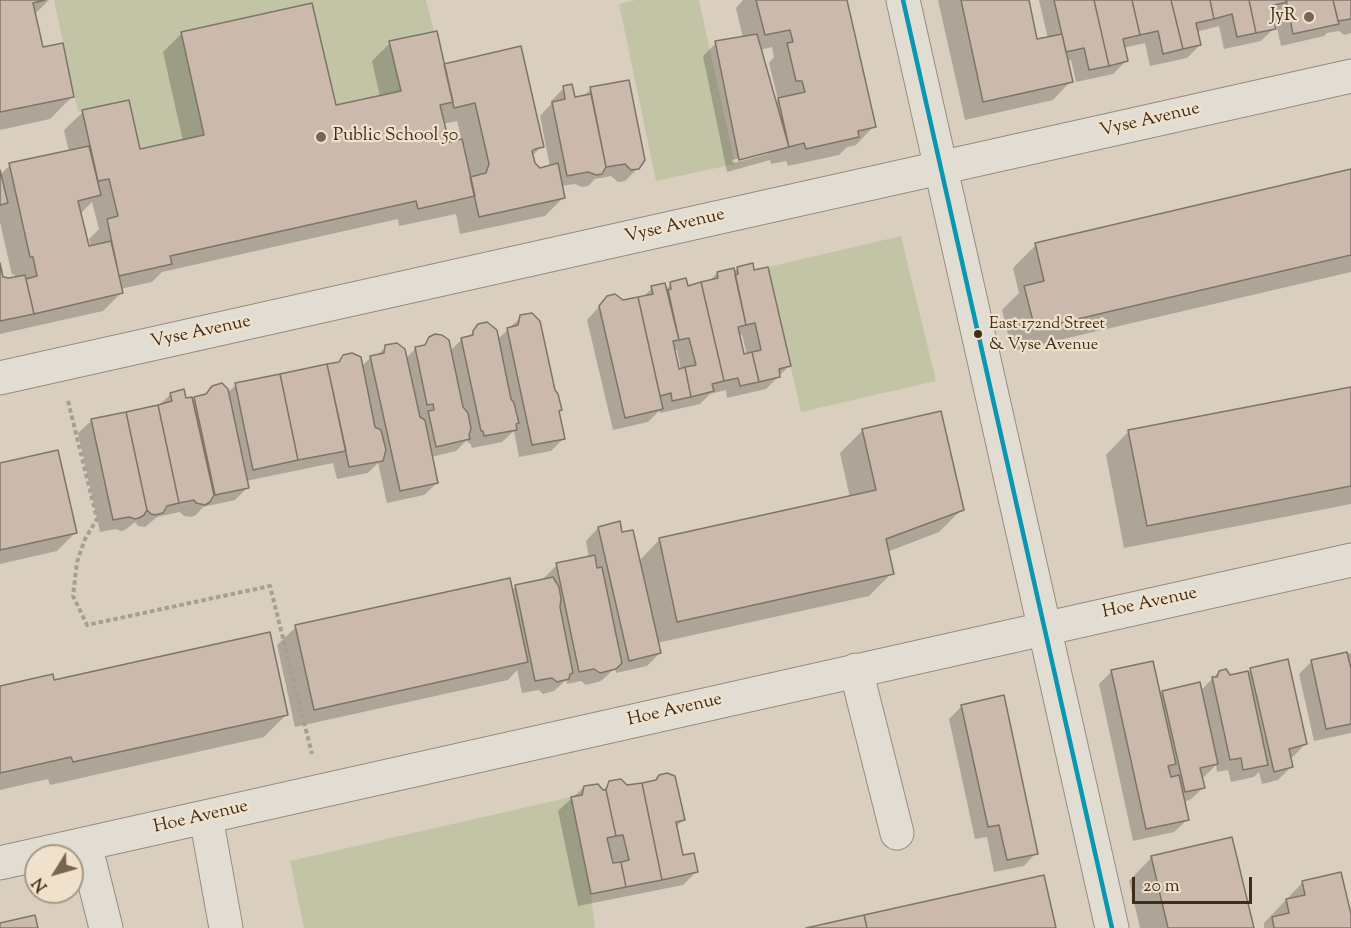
<!DOCTYPE html>
<html>
<head>
<meta charset="utf-8">
<style>
  body { margin:0 }
  #map { position:relative; width:1351px; height:928px; overflow:hidden; background:#dacfbe; font-family:"Sorts Mill Goudy",serif }
  canvas { display:block }
  .north { position:absolute; left:24px; top:844px; width:60px; height:60px; box-sizing:border-box; background:#efe1cc; border:2px solid #a99984; border-radius:50%; rotate:233deg; font-size:16px; font-weight:700; line-height:24px; text-align:center; color:#3f2d17 }
  .north::after { content:''; display:block; margin:auto; width:21px; height:27px; background:#756651; clip-path:polygon(50% 0,100% 100%,50% 72%,0 100%) }
  .scale { position:absolute; left:1132px; top:877px; width:120px; height:27px; box-sizing:border-box; border:3px solid #3f2d17; border-top:0; padding-left:8px; font-size:18px; line-height:21px; white-space:nowrap; color:#3f2d17; -webkit-text-stroke:4px #efe1cc; paint-order:stroke }
</style>
</head>
<body>
<div id="map">
<canvas width="1351" height="928"></canvas>
<div class="north">N</div>
<div class="scale">20 m</div>
</div>
<script>
const ctx = document.querySelector('canvas').getContext('2d');
ctx.lineJoin = 'round';
function fill(path, color) { ctx.fillStyle = color; ctx.fill(path, 'evenodd'); }
const poly = rows => new Path2D(rows.map(r => 'M' + r).join(''));
function strokePath(path, color, width, dash) { ctx.strokeStyle = color; ctx.lineWidth = width; ctx.lineCap = dash ? 'butt' : 'round'; ctx.setLineDash(dash || []); ctx.stroke(path); }
function drawText(font, color, halo, rows, align = 'center') {
  ctx.font = font + ' "Sorts Mill Goudy",serif'; ctx.lineWidth = 4.5; ctx.setLineDash([]); ctx.textBaseline = 'middle'; ctx.strokeStyle = halo; ctx.fillStyle = color; for (const [text, x, y, turn = 0] of rows) {
    ctx.save(); ctx.translate(x, y); ctx.rotate((+turn || 0) * Math.PI / 180); ctx.textAlign = isNaN(turn) ? turn : align; if (halo) ctx.strokeText(text, 0, 0); ctx.fillText(text, 0, 0); ctx.restore();
  }
}
const green = poly([
  [54,0,426,0,434,31,390,41,401,91,336,105,312,3,181,32,204,135,140,149,129,100,78,112],
  [636,0,699,0,735,164,656,181,619,4],
  [901,236,936,381,801,412,768,267],
  [571,797,591,894,595,928,304,928,290,861]
]);
const shadow = poly([
  [0,0,49,0,34,15,42,49,73,96,50,119,0,130],
  [743,0,846,0,874,126,856,145,847,147,839,155,788,166,786,161,771,164,770,160,727,172,703,56,716,43,743,38,736,8],
  [772,47,774,57,769,63,778,100,775,103,760,50],
  [768,151,768,154,733,163,732,160],
  [938,0,1027,0,1036,41,1048,39,1039,0,1351,0,1351,33,1344,35,1339,31,1327,33,1324,36,1281,46,1274,14,1271,15,1274,28,1261,41,1224,49,1219,26,1196,32,1200,45,1187,58,1150,66,1145,43,1123,48,1126,61,1113,74,1076,82,1071,60,1067,61,1071,81,1053,100,965,120],
  [182,33,334,107,380,97,372,61,390,43,443,65,542,146,532,156,533,164,539,169,550,167,540,116,551,104,551,101,564,88,573,99,582,97,591,89,638,168,625,181,618,182,611,176,595,179,588,186,582,187,575,184,561,186,564,197,545,216,460,234,456,214,399,226,398,219,162,272,152,282,120,289,121,293,103,311,0,334,0,270,2,278,9,280,15,277,14,274,12,275,0,222,0,175,10,165,69,152,64,130,83,112,139,151,183,141,163,52],
  [457,121,462,141,448,144,443,124],
  [92,202,99,229,89,239,91,247,88,248,80,214],
  [1351,171,1351,272,1012,351,1002,310,1019,293,1013,268,1036,245],
  [738,268,789,366,766,389,727,398,726,390,710,394,700,404,660,413,659,411,648,422,613,430,587,320,607,298,622,302,642,298,652,288,666,289,671,284,686,288,708,283,717,273,733,273],
  [742,335,747,355,743,356,738,336],
  [673,350,677,350,681,370,678,371],
  [521,317,558,412,564,438,551,451,519,457,514,431,502,442,472,448,470,443,468,443,467,440,456,451,431,457,437,483,424,495,387,503,378,463,368,473,337,479,333,463,246,481,248,487,235,500,203,507,196,515,191,517,184,516,180,512,157,517,145,527,138,526,135,522,125,530,121,531,116,529,100,532,78,433,91,421,159,405,171,394,191,402,195,398,204,396,213,387,227,393,236,385,337,363,344,357,361,367,371,357,376,356,386,347,406,358,416,348,422,347,430,339,450,351,462,339,467,338,479,326,498,339],
  [1351,388,1351,504,1124,548,1106,455,1128,432],
  [863,430,962,509,939,532,887,552,892,573,869,596,657,643,660,653,647,666,616,673,615,668,601,681,586,685,581,681,567,684,566,680,554,691,543,694,539,690,522,693,517,670,508,680,295,727,277,645,296,627,511,591,516,586,545,580,544,578,557,565,589,558,586,541,598,528,621,534,639,561,659,540,850,498,840,453],
  [0,464,75,533,57,551,0,564],
  [1351,653,1351,733,1314,741,1299,674,1312,661],
  [1251,669,1305,744,1293,757,1289,757,1291,767,1278,780,1262,784,1259,772,1254,777,1231,782,1228,770,1217,772,1216,765,1204,777,1200,777,1203,788,1190,800,1183,802,1187,820,1174,832,1133,841,1099,684,1112,671,1159,695,1163,692,1201,690,1219,672,1230,676,1248,673],
  [53,682,287,714,264,737,50,785,48,779,0,790,0,687],
  [962,706,1036,853,1024,866,994,872,987,837,975,839,949,719],
  [660,776,683,820,676,827,682,857,696,872,683,885,578,906,558,811,584,787,602,791,610,783,627,787,655,781],
  [1151,858,1252,928,1140,928,1129,881],
  [1340,874,1351,920,1351,928,1263,928,1264,927,1264,923,1302,883]
]);
const building = poly([
  [0,0,45,0,33,3,43,47,63,43,74,97,0,112,0,0],
  [756,0,847,0,876,127,858,131,859,137,806,149,804,143,789,147,778,98,805,92,802,81,796,81,787,43,793,42,790,30,765,35,756,0],
  [961,0,1029,0,1037,39,1062,34,1073,82,983,102,961,0],
  [1054,0,1094,0,1109,66,1089,70,1084,48,1066,52,1054,0],
  [1094,0,1132,0,1140,35,1123,39,1128,61,1109,66,1094,0],
  [1132,0,1171,0,1183,49,1163,54,1158,31,1140,35,1132,0],
  [1171,0,1210,0,1214,19,1196,23,1201,45,1183,49,1171,0],
  [1210,0,1249,0,1256,33,1237,37,1232,14,1214,19,1210,0],
  [1249,0,1286,0,1287,2,1270,6,1276,29,1256,33,1249,0],
  [1286,0,1333,0,1339,24,1293,34,1286,0],
  [1333,0,1351,0,1351,19,1338,21,1333,0],
  [312,3,336,105,401,91,389,41,437,31,453,102,440,105,449,142,462,139,475,196,418,209,416,201,170,256,172,264,119,276,107,219,118,216,109,179,98,181,82,110,129,100,140,149,204,135,181,32,312,3],
  [757,34,789,147,739,160,715,41,757,34],
  [521,46,544,147,535,149,532,151,535,163,540,168,558,163,565,198,479,217,470,177,486,173,489,164,475,103,454,108,444,64,521,46],
  [629,80,645,160,639,169,631,170,625,164,606,167,590,87,629,80],
  [572,84,575,97,591,94,606,167,602,174,596,175,588,172,567,176,552,102,565,99,563,86,572,84],
  [89,146,101,195,78,201,89,246,111,241,123,293,34,314,26,279,37,276,33,257,30,257,9,163,89,146],
  [1351,169,1351,255,1035,329,1024,286,1044,281,1035,243,1351,169],
  [0,170,8,203,0,205,0,170],
  [0,263,3,277,9,278,25,275,34,314,0,321,0,263],
  [753,263,754,270,768,267,791,366,779,369,780,377,759,382,752,352,761,350,755,323,746,325,735,275,738,274,737,267,753,263],
  [734,268,746,325,738,327,744,354,752,352,759,382,740,386,738,378,724,381,701,282,718,278,717,272,734,268],
  [686,278,688,286,701,282,724,381,712,384,714,391,691,397,685,367,696,365,689,338,679,340,668,290,671,289,670,282,686,278],
  [665,283,679,340,673,341,679,369,685,367,691,397,672,401,671,393,660,396,638,297,653,294,651,286,665,283],
  [615,294,623,300,638,297,663,409,625,418,599,306,607,296,615,294],
  [532,313,540,321,555,390,558,394,562,410,559,411,565,439,532,445,507,328,518,325,520,315,532,313],
  [487,322,497,330,511,399,514,403,519,423,516,424,517,430,484,436,483,431,481,431,461,338,473,335,473,331,478,324,487,322],
  [435,334,442,335,449,340,463,407,468,413,471,429,469,435,470,439,436,447,428,411,434,410,433,404,427,405,415,347,425,345,429,337,435,334],
  [397,343,405,349,420,417,425,420,438,483,400,491,370,356,384,353,385,345,397,343],
  [352,353,361,357,375,427,381,430,386,450,383,461,349,467,327,364,339,362,343,355,352,353],
  [327,364,346,451,298,460,280,374,327,364],
  [280,374,298,460,253,470,235,383,280,374],
  [222,383,228,389,249,488,215,495,194,397,206,394,212,386,222,383],
  [1351,387,1351,486,1147,526,1128,430,1351,387],
  [184,389,186,398,192,397,214,495,210,502,205,505,196,503,194,500,179,503,158,405,172,401,170,393,184,389],
  [158,405,179,503,167,506,163,513,155,515,151,514,147,510,126,412,158,405],
  [941,411,964,510,886,539,894,574,677,622,659,538,876,490,862,429,941,411],
  [126,412,147,510,144,515,139,518,135,519,129,517,113,520,91,419,126,412],
  [58,450,77,533,0,550,0,463,58,450],
  [620,521,622,532,633,530,661,653,629,661,598,527,620,521],
  [595,555,597,568,602,567,622,663,616,669,600,673,594,669,579,672,556,563,595,555],
  [553,577,559,587,561,599,560,607,573,673,570,674,569,679,557,682,552,678,535,681,515,585,553,577],
  [510,578,528,662,314,710,295,625,510,578],
  [270,632,288,715,73,762,71,757,0,773,0,686,53,674,54,680,270,632],
  [1347,652,1351,669,1351,724,1326,729,1311,660,1347,652],
  [1288,659,1307,744,1289,749,1293,767,1274,772,1250,668,1288,659],
  [1153,661,1176,764,1168,766,1171,777,1179,775,1189,820,1146,829,1111,670,1153,661],
  [1226,669,1230,675,1248,671,1268,765,1243,770,1241,758,1230,760,1212,677,1217,677,1219,671,1226,669],
  [1200,682,1218,764,1200,768,1205,788,1185,792,1162,691,1200,682],
  [1004,695,1038,854,1007,860,999,825,988,827,961,705,1004,695],
  [667,773,675,776,685,820,676,822,683,855,694,853,698,872,662,880,642,783,656,780,659,775,667,773],
  [621,779,627,785,642,783,662,880,626,887,621,862,629,860,623,835,616,836,606,790,609,781,621,779],
  [598,784,603,790,606,790,616,836,607,838,613,863,621,862,626,887,591,894,571,797,582,795,584,786,598,784],
  [1232,837,1254,928,1168,928,1151,856,1232,837],
  [1341,872,1351,914,1351,928,1274,928,1272,917,1289,913,1286,899,1305,895,1302,881,1341,872],
  [1044,875,1056,928,867,928,864,915,1044,875],
  [35,915,38,928,0,928,0,923,35,915],
  [864,915,867,928,806,928,864,915]
]);
const path = poly([
  [68,401,97,519,85,539,77,562,73,596,87,625,270,586,312,754]
]);
const minor = poly([
  [903,0,1112,928],
  [0,378,1351,76],
  [856,670,897,833],
  [206,817,226,928],
  [85,844,106,928],
  [0,863,1351,560]
]);
const bus1 = poly([
  [903,0,1112,928]
]);
const markers = [
  [1309,17,6,"#756651"],
  [321,137,6,"#756651"],
  [978,334,5,"#3f2d17"]
];
const busNames = [
  ["East 172nd Street",989,325],
  ["& Vyse Avenue",989,346]
];
const poiNames = [
  ["JyR",1297,17],
  ["Public School 50",333,137,"left"]
];
const streetNames = [
  ["Vyse Avenue",1150,121,-13],
  ["Vyse Avenue",675,227,-13],
  ["Vyse Avenue",201,333,-12],
  ["Hoe Avenue",1150,604,-12],
  ["Hoe Avenue",675,711,-13],
  ["Hoe Avenue",201,818,-13]
];
fill(green, '#c2c5a5');
fill(shadow, '#0003');
fill(building, '#cbb9ac');
strokePath(building, '#7e7569', 1.5);
strokePath(minor, '#948b7f', 35);
strokePath(path, '#a69f97', 4, [4.5, 3]);
strokePath(minor, '#e2ddd3', 33);
strokePath(bus1, '#0996b3', 4.5);
for (const [x, y, r, color] of markers) { const dot = new Path2D(); dot.arc(x, y, r, 0, 2 * Math.PI); ctx.fillStyle = color; ctx.fill(dot); strokePath(dot, '#efe1cc', 2); }
drawText('16px', '#3f2d17', '#efe1cc', busNames, 'left');
drawText('18px', '#3f2d17', '#efe1cc', poiNames, 'right');
drawText('18px', '#3f2d17', '#efe1cc', streetNames);
</script>
</body>
</html>
